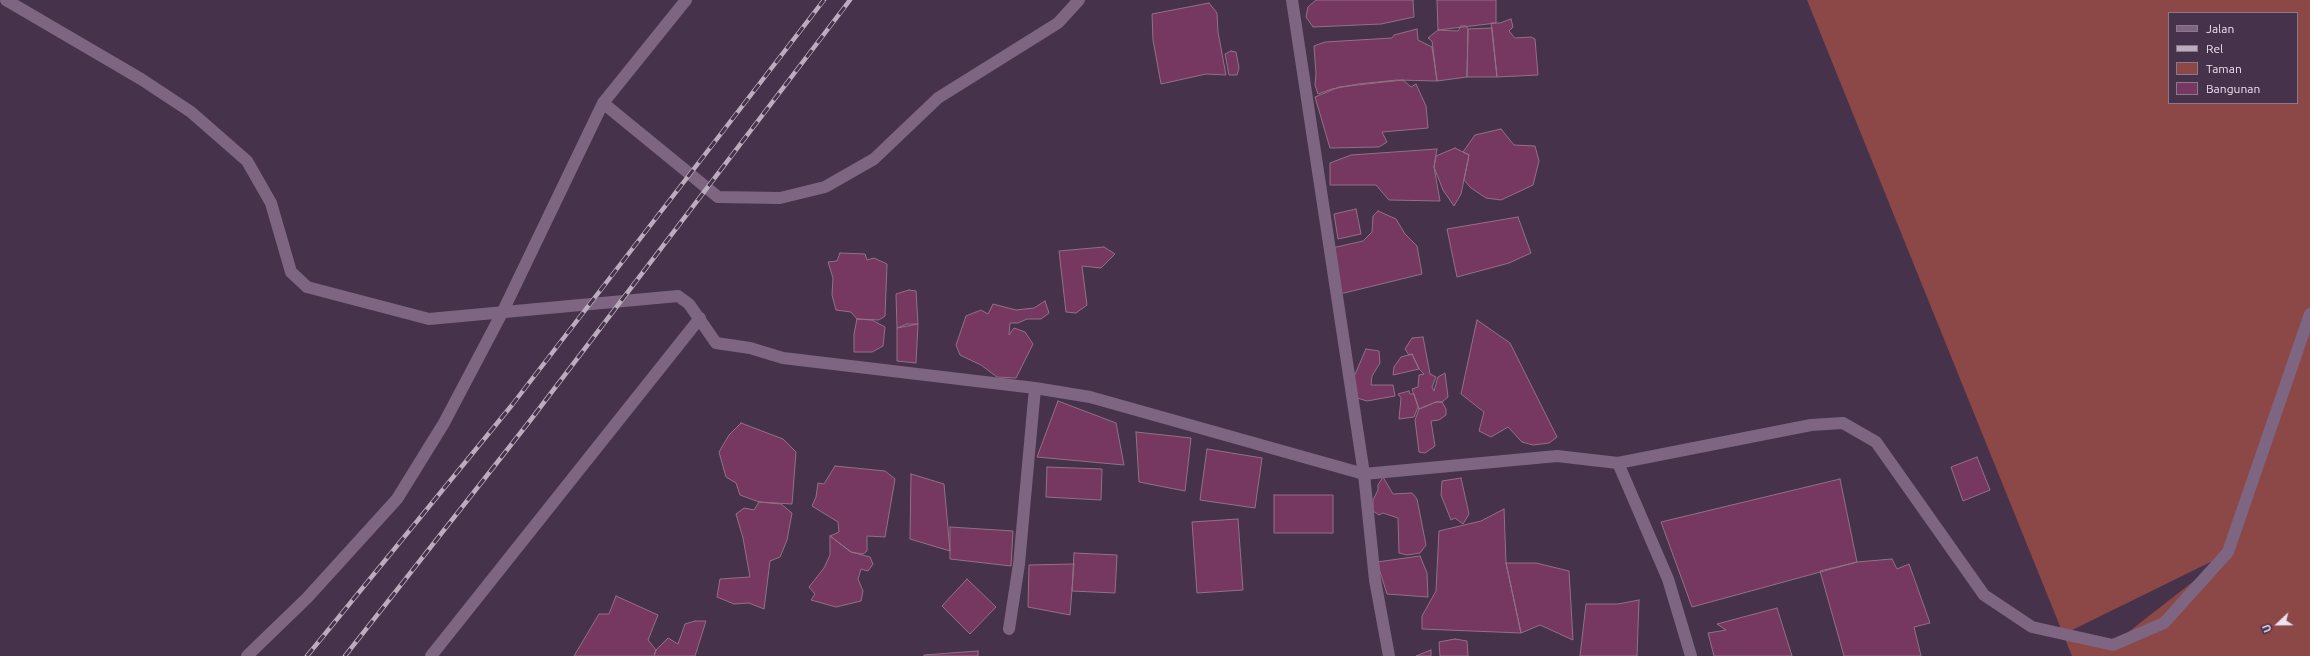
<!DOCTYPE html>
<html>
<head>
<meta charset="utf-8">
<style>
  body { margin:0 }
  #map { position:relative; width:2310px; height:656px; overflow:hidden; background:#47324b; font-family:Ubuntu,sans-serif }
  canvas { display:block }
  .legend { position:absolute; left:2168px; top:12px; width:130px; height:92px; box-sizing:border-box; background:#47324b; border:1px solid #8a788d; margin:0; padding:5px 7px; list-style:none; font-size:12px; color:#eee1f0 }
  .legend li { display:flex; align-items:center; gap:8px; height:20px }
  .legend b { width:20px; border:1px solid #8a788d }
  .north { position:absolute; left:2258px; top:604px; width:40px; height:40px; -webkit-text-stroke:3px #47324b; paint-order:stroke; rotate:248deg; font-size:11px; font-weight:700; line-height:16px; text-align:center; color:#eee1f0 }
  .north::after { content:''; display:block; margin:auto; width:14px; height:18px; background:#eee1f0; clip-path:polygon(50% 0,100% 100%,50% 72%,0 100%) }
</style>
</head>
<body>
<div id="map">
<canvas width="2310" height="656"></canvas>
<ul class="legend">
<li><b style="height:5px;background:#7e6682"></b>Jalan</li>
<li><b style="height:5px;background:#bbacbe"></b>Rel</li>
<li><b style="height:11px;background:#8c4747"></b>Taman</li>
<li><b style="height:11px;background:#763761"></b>Bangunan</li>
</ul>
<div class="north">U</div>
</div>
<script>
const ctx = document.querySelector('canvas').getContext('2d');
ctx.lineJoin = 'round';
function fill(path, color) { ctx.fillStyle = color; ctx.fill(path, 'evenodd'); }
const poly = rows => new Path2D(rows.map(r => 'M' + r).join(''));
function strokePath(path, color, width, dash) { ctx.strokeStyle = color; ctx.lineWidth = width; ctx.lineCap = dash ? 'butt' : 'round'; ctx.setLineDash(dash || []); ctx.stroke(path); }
const green = poly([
  [1807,0,2310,0,2310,656,2072,656],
  [2169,13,2297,13,2297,103,2169,103],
  [2231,552,2113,644,2064,634]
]);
const building = poly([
  [1316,0,1413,0,1414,17,1381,24,1313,27,1306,17,1308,7,1316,0],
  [1437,0,1496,0,1496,23,1438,30,1437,0],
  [1209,3,1217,13,1218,32,1226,75,1206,74,1161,84,1153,40,1152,14,1209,3],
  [1511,19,1513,27,1509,31,1515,38,1531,37,1535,39,1538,75,1497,77,1491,23,1500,23,1511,19],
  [1461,26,1466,26,1468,29,1467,77,1437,81,1432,41,1428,38,1438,30,1458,31,1461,26],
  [1492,28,1497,77,1467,77,1468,29,1492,28],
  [1417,29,1418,40,1432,47,1437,81,1397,80,1358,84,1332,89,1318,94,1315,85,1316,74,1314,46,1325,42,1392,38,1394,35,1417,29],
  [1231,51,1236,52,1239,68,1237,75,1229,75,1225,54,1231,51],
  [1403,80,1411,87,1416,84,1426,106,1428,128,1382,132,1387,142,1379,147,1330,148,1315,97,1339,87,1403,80],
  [1501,129,1514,145,1535,146,1539,161,1533,185,1501,200,1486,198,1471,188,1464,180,1469,155,1463,152,1475,135,1501,129],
  [1455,148,1469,155,1461,194,1454,206,1443,190,1434,167,1436,156,1455,148],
  [1437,149,1434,167,1440,201,1389,200,1376,185,1330,185,1330,163,1351,155,1437,149],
  [1356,209,1361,234,1338,239,1334,214,1356,209],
  [1378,211,1396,219,1405,234,1417,246,1422,274,1340,294,1332,248,1363,241,1372,232,1373,216,1378,211],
  [1518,217,1531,253,1509,263,1457,277,1447,229,1518,217],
  [1104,247,1115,254,1101,268,1082,266,1087,305,1076,313,1066,312,1059,251,1104,247],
  [840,253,865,254,867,260,874,258,887,264,885,316,879,320,857,319,851,312,836,310,832,295,833,278,828,262,837,261,840,253],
  [909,290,916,291,918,324,897,328,896,294,909,290],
  [1045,301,1049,313,1041,319,1027,319,1018,323,1010,323,1009,335,1014,328,1025,332,1033,344,1016,378,997,377,981,365,960,355,956,345,966,316,981,310,988,314,993,304,1016,310,1034,308,1045,301],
  [857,319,872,320,885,327,883,346,872,352,854,352,854,334,857,319],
  [1477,320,1510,343,1557,437,1549,443,1533,445,1522,442,1508,427,1491,437,1479,431,1484,412,1461,394,1477,320],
  [907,324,918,324,916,363,897,361,897,328,907,324],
  [1423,337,1430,374,1436,377,1432,387,1434,391,1438,377,1445,373,1448,397,1442,402,1436,402,1419,409,1412,389,1418,387,1419,375,1424,374,1419,369,1412,354,1409,355,1405,349,1412,338,1423,337],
  [1366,349,1379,351,1380,363,1372,376,1371,385,1393,385,1395,396,1367,401,1357,398,1353,379,1366,349],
  [1412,354,1419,369,1393,375,1394,367,1401,357,1412,354],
  [1409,391,1410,394,1414,394,1418,407,1414,417,1399,419,1401,398,1398,394,1409,391],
  [1058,401,1116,423,1124,465,1037,457,1058,401],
  [1436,402,1442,402,1446,409,1446,415,1439,420,1431,421,1435,446,1425,453,1419,452,1415,420,1419,409,1436,402],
  [741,423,783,439,796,452,792,504,759,502,740,495,736,483,726,477,719,452,729,435,741,423],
  [1136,432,1191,438,1185,491,1139,482,1136,432],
  [1207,449,1262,458,1255,508,1200,500,1207,449],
  [1977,457,1990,490,1963,501,1951,467,1977,457],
  [835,466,885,471,895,479,885,537,867,536,867,551,863,554,851,552,830,536,839,532,838,522,812,506,816,497,818,483,824,484,835,466],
  [1047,467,1102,469,1101,500,1046,497,1047,467],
  [911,474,944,484,950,551,910,539,911,474],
  [1383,477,1393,494,1412,493,1417,499,1426,545,1420,553,1407,555,1399,553,1398,518,1383,513,1379,515,1373,511,1373,500,1378,490,1378,485,1383,477],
  [1461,478,1469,514,1463,524,1455,518,1451,520,1441,495,1442,481,1461,478],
  [1840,479,1857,562,1692,607,1661,522,1840,479],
  [1274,495,1333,495,1333,533,1274,533,1274,495],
  [759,502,781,504,792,513,787,540,780,557,770,561,764,609,749,603,734,604,717,597,720,579,750,577,743,538,736,514,744,508,754,510,759,502],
  [1504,509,1506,563,1521,633,1422,629,1422,616,1436,591,1439,531,1481,521,1504,509],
  [1238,519,1243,590,1197,593,1192,522,1238,519],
  [950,527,1013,531,1011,566,950,559,950,527],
  [830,536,851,552,870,557,873,564,868,571,861,569,858,579,863,591,861,601,836,607,811,600,815,594,809,587,824,568,830,555,830,536],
  [1074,553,1117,555,1115,593,1072,591,1074,553],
  [1420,556,1427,573,1428,597,1387,594,1377,562,1420,556],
  [1892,559,1897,569,1909,564,1930,623,1914,627,1921,656,1844,656,1820,571,1857,562,1892,559],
  [1506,563,1536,563,1569,571,1573,640,1540,625,1521,633,1506,563],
  [1074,564,1070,615,1028,607,1029,565,1074,564],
  [967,579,996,607,970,634,942,606,967,579],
  [616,596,658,615,648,640,656,650,654,656,574,656,599,614,609,614,616,596],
  [1639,600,1637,656,1580,656,1586,604,1618,604,1639,600],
  [1777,608,1792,656,1714,656,1708,633,1726,630,1717,624,1777,608],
  [695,621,706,621,695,656,654,656,656,650,668,638,678,644,685,624,695,621],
  [1455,639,1467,641,1468,656,1440,656,1439,642,1455,639],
  [1431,650,1431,656,1416,656,1431,650],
  [978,651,978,656,924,656,924,655,978,651]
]);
const street = poly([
  [6,0,141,79,191,112,247,161,271,203,291,272,307,287,429,319,678,296,689,304,716,343,750,348,783,358,1035,388,1090,397,1364,474,1557,456,1618,463,1811,425,1843,423,1876,442,1984,595,2032,627,2113,645,2164,623,2228,552,2310,314],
  [686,0,603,103,718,197,780,198,825,187,874,159,938,98,1058,23,1079,0],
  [1292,0,1364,474,1375,580,1389,656],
  [1618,463,1668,579,1691,656],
  [1009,629,1019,564,1035,388],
  [247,656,307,598,397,499,444,423,503,311,603,103],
  [431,656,700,318]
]);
const rail = poly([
  [307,656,512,405,824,0],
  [345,656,529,422,850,0]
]);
fill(green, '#8c4747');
fill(building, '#763761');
strokePath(building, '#927186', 1);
strokePath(street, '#7e6682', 12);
strokePath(rail, '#bbacbe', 4.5);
strokePath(rail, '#47324b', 3, [9]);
</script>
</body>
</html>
